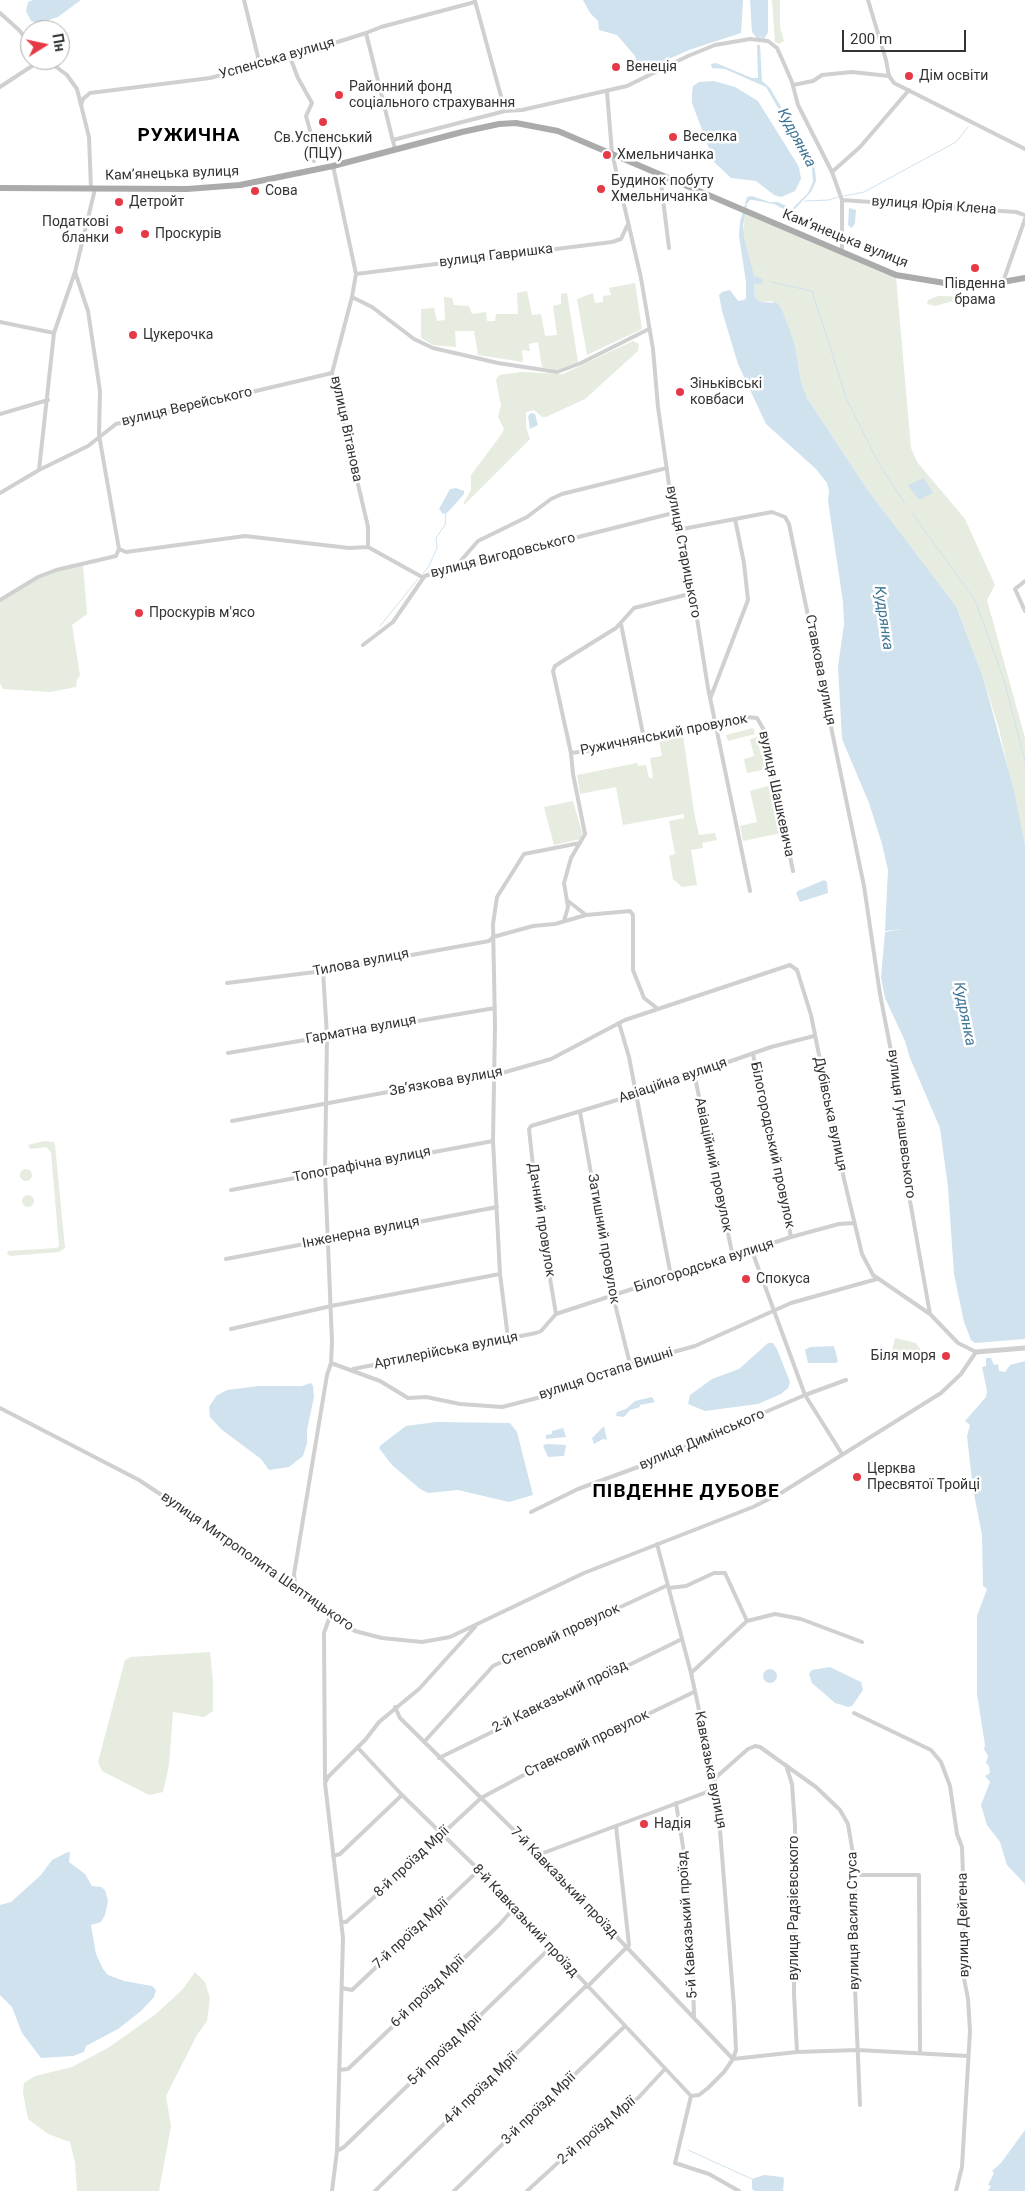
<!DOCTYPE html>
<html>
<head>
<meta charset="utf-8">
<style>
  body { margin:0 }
  #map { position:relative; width:1025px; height:2191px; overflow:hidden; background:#fff; font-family:Roboto,sans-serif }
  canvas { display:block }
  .north { position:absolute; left:20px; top:20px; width:50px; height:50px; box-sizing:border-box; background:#fff; border:1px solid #adadad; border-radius:50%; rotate:80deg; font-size:14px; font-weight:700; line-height:20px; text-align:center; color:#333 }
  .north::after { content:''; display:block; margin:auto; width:18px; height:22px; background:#e63946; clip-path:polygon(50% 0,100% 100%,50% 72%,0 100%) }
  .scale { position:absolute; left:842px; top:30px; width:124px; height:22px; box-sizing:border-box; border:2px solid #333; border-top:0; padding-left:6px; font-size:15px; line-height:18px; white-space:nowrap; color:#333; -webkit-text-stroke:4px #fff; paint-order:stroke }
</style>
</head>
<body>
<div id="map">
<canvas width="1025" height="2191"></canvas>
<div class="north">Пн</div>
<div class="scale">200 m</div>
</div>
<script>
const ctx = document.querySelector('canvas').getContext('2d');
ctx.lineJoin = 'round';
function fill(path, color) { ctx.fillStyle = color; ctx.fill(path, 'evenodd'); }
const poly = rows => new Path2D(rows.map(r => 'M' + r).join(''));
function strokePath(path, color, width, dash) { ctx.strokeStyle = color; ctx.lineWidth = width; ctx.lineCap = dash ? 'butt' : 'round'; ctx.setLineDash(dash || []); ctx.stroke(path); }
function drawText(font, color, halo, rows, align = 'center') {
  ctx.font = font + ' Roboto,sans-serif'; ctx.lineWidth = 5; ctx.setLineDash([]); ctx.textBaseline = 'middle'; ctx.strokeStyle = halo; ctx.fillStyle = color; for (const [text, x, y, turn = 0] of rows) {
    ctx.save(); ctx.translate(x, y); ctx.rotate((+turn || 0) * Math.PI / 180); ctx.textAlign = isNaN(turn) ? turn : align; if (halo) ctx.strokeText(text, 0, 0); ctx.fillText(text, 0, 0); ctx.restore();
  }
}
const green = poly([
  [772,0,780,0,780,27,784,41,779,44,775,42],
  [745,213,896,277,911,448,917,462,965,519,995,585,987,600,1025,738,1025,844,999,729,983,677,956,606,867,489,807,398,801,381,795,345,772,301,760,302,755,297,754,284,763,279,755,277,752,272,743,234],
  [635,283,642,329,587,355,577,299,593,293,595,303,603,302,603,296,611,295,609,288],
  [527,291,532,315,541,314,545,336,557,335,553,306,561,304,561,294,567,293,578,362,556,370,542,367,538,342,529,344,530,351,522,350,523,362,478,355,474,331,455,331,456,347,433,345,421,338,421,309,434,308,437,321,445,320,444,297,452,298,454,305,469,306,472,314,486,312,487,321,495,321,496,314,518,314,517,293],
  [938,296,976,297,978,300,953,301,935,306,927,304,928,300],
  [633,341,639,344,638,351,585,399,546,417,542,417,534,410,526,412,526,427,530,439,464,505,464,502,471,490,471,475,501,435,504,429,498,417,501,405,496,380,499,375,521,372,563,374],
  [83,564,87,614,72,625,80,675,77,680,76,687,50,692,3,689,0,683,0,600,38,577],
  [753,728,755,734,728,741,726,735],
  [683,735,694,812,699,835,715,833,717,840,702,843,703,848,691,850,697,885,682,887,673,879,669,856,675,854,669,821,684,818,684,814,623,825,616,787,580,794,577,775,637,763,638,766,646,765,649,778,653,778,650,758,662,756,659,740],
  [757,737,761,755,764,754,767,769,747,773,744,759,754,756,750,739],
  [771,785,781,833,743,841,740,826,757,822,750,791],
  [573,801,582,832,581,839,554,845,544,807],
  [44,1141,54,1142,55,1145,65,1248,59,1252,10,1256,7,1254,8,1251,57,1248,59,1246,51,1152,46,1147,30,1149,28,1145],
  '20 1175a6 6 0 1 1 12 0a6 6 0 1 1-12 0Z',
  '22 1201a6 6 0 1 1 12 0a6 6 0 1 1-12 0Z',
  [895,1338,916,1343,920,1349,918,1359,893,1361,892,1351],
  [210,1652,213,1681,213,1711,204,1717,173,1712,169,1765,163,1792,149,1795,102,1771,98,1762,125,1660,131,1657],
  [195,1972,205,1982,210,1998,207,2021,197,2035,166,2096,171,2126,159,2191,77,2191,75,2162,70,2142,48,2134,28,2119,23,2093,24,2083,35,2076,72,2067,108,2048,156,2014,183,1989]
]);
const water = poly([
  [33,0,81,0,58,17,38,23,31,21,26,11,28,2],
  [583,0,743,0,741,33,689,50,651,67,639,67,635,56,617,35,599,30,598,21,590,13],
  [750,0,768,0,768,32,764,39,762,39,761,34,761,40,758,40,752,32],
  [757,45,760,45,762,81,770,88,809,155,815,170,816,181,811,192,791,213,774,204,753,200,750,200,747,204,745,203,747,197,752,196,769,202,778,202,792,209,808,193,813,182,812,168,807,158,766,87,725,69,712,68,711,64,716,63,752,78,758,78],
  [714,81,735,87,758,101,799,167,801,179,795,191,781,197,774,195,756,181,731,178,714,162,692,103,692,94,693,86,699,82],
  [745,204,747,205,743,226,744,238,754,276,763,279,762,284,754,284,755,297,760,302,777,303,782,310,795,345,801,381,807,398,867,489,956,606,983,677,1013,787,1025,844,1025,1339,975,1343,971,1340,964,1322,954,1274,948,1187,940,1128,910,1058,905,1041,885,998,881,977,885,932,902,929,885,931,888,870,882,844,869,803,842,739,838,667,844,624,843,602,828,501,829,491,827,483,816,469,766,424,738,364,722,311,719,295,722,292,730,290,738,301,744,300,746,298,746,282,739,236,740,222],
  [849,208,856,210,855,223,852,228,848,225],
  [531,413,535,414,538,425,530,429,528,416],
  [924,478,933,493,919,500,908,485],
  [456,488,464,491,464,494,447,513,443,514,439,509,450,489],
  [824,880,827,882,828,893,800,902,796,893,798,891],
  [768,1343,773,1343,777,1349,790,1382,788,1388,781,1394,758,1404,705,1411,688,1404,690,1395,712,1379,739,1369],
  [834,1346,838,1361,836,1363,808,1363,805,1350,810,1347],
  [986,1358,991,1358,994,1365,998,1364,999,1371,1005,1372,1010,1365,1025,1361,1025,1884,1007,1865,1000,1842,987,1825,981,1805,990,1782,985,1776,990,1773,989,1766,986,1763,988,1756,984,1749,985,1745,977,1694,977,1616,987,1589,983,1586,982,1535,973,1489,967,1436,970,1425,965,1421,986,1397,987,1391,982,1367,986,1366],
  [311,1383,313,1386,314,1397,307,1430,307,1443,303,1456,289,1467,269,1470,261,1459,221,1429,210,1417,209,1407,216,1396,227,1390,259,1386,302,1386],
  [652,1397,655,1402,640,1405,640,1407,630,1410,624,1417,616,1416,617,1412,626,1409,635,1401],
  [436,1422,510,1423,517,1432,533,1495,509,1502,458,1490,428,1493,420,1489,392,1465,379,1448,381,1445,406,1426],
  [604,1426,607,1440,603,1439,594,1444,592,1438],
  [563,1428,566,1437,546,1439,546,1435,552,1434,552,1431],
  [546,1444,566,1445,564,1456,548,1457,543,1446],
  [830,1667,861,1682,863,1690,852,1706,848,1707,835,1703,812,1683,809,1674,812,1670],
  '763 1676a7 7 0 1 1 14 0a7 7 0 1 1-14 0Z',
  [68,1852,70,1852,69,1862,85,1874,92,1886,101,1887,105,1890,108,1901,105,1915,101,1922,91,1925,96,1954,103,1969,108,1975,124,1981,152,1986,156,1990,154,1997,141,2011,118,2029,86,2046,84,2052,73,2056,41,2058,22,2033,12,2007,0,1995,0,1905,11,1902,41,1875,52,1860],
  [1025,2130,1025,2191,988,2191,991,2186,988,2185,994,2173,992,2171,1001,2163],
  [764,2175,782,2177,784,2179,783,2191,755,2191,752,2189,752,2179]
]);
const stream = poly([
  [844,196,864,192,956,142,968,127],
  [805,201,829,200,838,197],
  [771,282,812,291,847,400,878,462,905,504],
  [912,513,975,600,1004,680,1025,761],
  [423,573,428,568,437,548,436,538,445,525,446,514],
  [380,626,418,579],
  [688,2150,752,2179]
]);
const minor = poly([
  [244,0,260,65],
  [868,0,886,60,889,76],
  [0,13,19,30,30,44],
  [366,33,395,149],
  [290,57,298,78,312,103,306,116,313,141,314,161],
  [47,60,67,75,77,89,89,137,91,189],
  [793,85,813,81,822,75,852,72,889,76,894,83,1025,149],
  [0,87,41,60],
  [607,92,612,153,641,278,653,349,658,407,673,513,693,593,708,688,750,891],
  [81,105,83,99,90,93,210,78,290,57,366,33,381,27,475,2],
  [505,111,522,110,627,86,688,56,715,45,750,39,768,41,777,48,782,59,792,82,798,105,832,172],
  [393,140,505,111,475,1],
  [333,166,356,274,352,297,332,373,368,527,368,547],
  [660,175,669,248],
  [95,189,75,272,88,311,100,391,99,435,119,549],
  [842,200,1016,212,1025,215],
  [842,253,842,200,832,172,860,147,909,90],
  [356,274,612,242,621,239,627,226],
  [1003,282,1025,219],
  [352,297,372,307,414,339,433,348,498,363,557,372,581,363,649,329],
  [0,322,54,333],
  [0,414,48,400],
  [39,470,54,333,75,272],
  [0,493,39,470,88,446,116,424,332,373],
  [677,530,772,512,785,517,789,524,864,886,880,994,902,1108,900,1129,904,1167,930,1314],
  [452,569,673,513],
  [1025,581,1015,589,1025,611],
  [0,600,38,577,56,570,116,556,119,549,126,552,245,536,349,548,368,547,422,577,457,565,478,541,527,517,551,499,562,494,667,468],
  [621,624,644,739],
  [363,645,393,622,424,577],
  [710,699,748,600,744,563,735,519],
  [571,753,603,749,747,717,757,718,764,730,767,744,793,871],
  [568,901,586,915],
  [564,921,568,907,564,883,571,858,585,834,573,774,571,753,553,671,555,666,566,659,616,628,634,608,693,593],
  [227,983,323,971,489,941,493,937,533,926,555,924,586,915,630,911,633,915,633,970,644,998,658,1009],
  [619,1023,629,1057,671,1276],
  [228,1053,495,1008],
  [753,1054,791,1237],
  [694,1073,733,1257],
  [580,1112,613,1296,630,1364],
  [231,1190,493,1141],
  [752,1251,805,1395,842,1454],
  [226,1259,497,1207],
  [556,1314,536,1194,529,1129,531,1126,637,1094,771,1047,814,1036],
  [231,1329,331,1306,500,1274],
  [508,1338,500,1274,493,1141,495,1025,493,924,497,897,524,854,580,843],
  [331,1363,380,1381,408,1398,426,1397,460,1404,502,1407,553,1394,630,1364,695,1346,791,1303,877,1279],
  [353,1369,536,1333,541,1331,556,1314,791,1237,839,1224,853,1223],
  [0,1408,139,1480,202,1522,296,1593,355,1631,382,1638,422,1642,450,1637,584,1573,753,1507,781,1493,941,1393,961,1374,976,1352,958,1343,930,1314,873,1275,862,1254,844,1179,811,1015,797,970,790,965,625,1020,551,1059,495,1075,431,1084,232,1121],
  [531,1512,578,1489,638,1467,805,1395,846,1380],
  [657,1544,691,1673,717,1792,734,2007,736,2050,733,2059,724,2072,708,2088,699,2095,691,2096],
  [669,1588,686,1586,714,1573,725,1573,747,1621],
  [296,1593,294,1574,327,1375,331,1363,332,1342,325,1172,327,1036,323,971],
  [691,1673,747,1621,775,1614,801,1619,862,1642],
  [395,1707,400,1718,536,1852,733,2059],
  [854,1713,931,1750,941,1762,950,1786,957,1834,962,1847,966,1959,964,1978,968,1999,970,2031,962,2167,956,2191],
  [424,1742,493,1666,668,1585],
  [358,1748,402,1795,479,1870,691,2096],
  [439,1758,682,1639],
  [786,1765,792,1784,795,1826,794,1994,797,2052],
  [714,1779,748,1749,755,1746,760,1747,816,1787,840,1810,848,1824,856,1872,854,1964,860,2105],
  [325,1780,324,1633,330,1616],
  [676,1803,684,1853,692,1936,694,2018],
  [538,1855,707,1792,715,1785],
  [333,1856,340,1854,402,1795],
  [856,1872,861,1875,919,1875,920,2052],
  [342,1922,346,1922,371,1900,481,1798,548,1762,694,1692],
  [587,1987,629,1945,616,1826],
  [342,1988,352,1990,479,1870],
  [733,2059,797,2052,858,2050,968,2056],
  [339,2070,348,2069,500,1924,514,1908],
  [691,2096,675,2163,709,2174,739,2191],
  [337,2151,344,2147,551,1947],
  [332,2191,337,2151,343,1938,325,1783,328,1777,366,1739,379,1722,419,1689,475,1627],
  [375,2191,586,1986],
  [454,2191,625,2026],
  [527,2191,586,2137,638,2098,665,2069]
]);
const tertiary = poly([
  [976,1352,1025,1348]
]);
const primary = poly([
  [0,188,187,189,240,185,333,166,462,132,499,124,516,123,558,131,896,275,957,285,991,284,1025,278]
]);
const markers = [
  [616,67,5,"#e63946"],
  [909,76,5,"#e63946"],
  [339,95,5,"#e63946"],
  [323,122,5,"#e63946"],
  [673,137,5,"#e63946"],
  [607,155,5,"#e63946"],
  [601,189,5,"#e63946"],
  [255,191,5,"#e63946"],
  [119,202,5,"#e63946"],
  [119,230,5,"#e63946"],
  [145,234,5,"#e63946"],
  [975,268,5,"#e63946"],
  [133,335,5,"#e63946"],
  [680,392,5,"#e63946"],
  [139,613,5,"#e63946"],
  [746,1279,5,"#e63946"],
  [946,1356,5,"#e63946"],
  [857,1477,5,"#e63946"],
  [644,1824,5,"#e63946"]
];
const streetNames = [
  ["Успенська вулиця",277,59,-16],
  ["Камʼянецька вулиця",172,174,-2],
  ["вулиця Юрія Клена",934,206,4],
  ["Камʼянецька вулиця",845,239,22],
  ["вулиця Гавришка",496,256,-7],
  ["вулиця Верейського",187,407,-13],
  ["вулиця Вітанова",346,429,78],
  ["вулиця Старицького",683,552,79],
  ["вулиця Вигодовського",503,556,-14],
  ["Ставкова вулиця",820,670,79],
  ["Ружичнянський провулок",664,735,-11],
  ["вулиця Шашкевича",776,794,78],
  ["Тилова вулиця",361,963,-11],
  ["Гарматна вулиця",361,1030,-10],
  ["Авіаційна вулиця",673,1081,-19],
  ["Звʼязкова вулиця",446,1082,-10],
  ["Дубівська вулиця",830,1114,78],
  ["вулиця Гунашевського",901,1124,83],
  ["Білогородський провулок",772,1145,78],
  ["Топографічна вулиця",362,1165,-11],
  ["Авіаційний провулок",713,1165,78],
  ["Дачний провулок",541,1220,81],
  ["Інженерна вулиця",361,1233,-11],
  ["Затишний провулок",603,1239,80],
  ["Білогородська вулиця",704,1266,-18],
  ["Артилерійська вулиця",446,1351,-11],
  ["вулиця Остапа Вишні",606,1374,-18],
  ["вулиця Димінського",702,1440,-23],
  ["вулиця Митрополита Шептицького",257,1562,35],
  ["Степовий провулок",561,1635,-25],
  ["2-й Кавказький проїзд",560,1697,-26],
  ["Ставковий провулок",587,1744,-26],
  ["Кавказька вулиця",710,1770,79],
  ["8-й проїзд Мрії",412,1862,-43],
  ["7-й Кавказький проїзд",564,1883,46],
  ["вулиця Радзієвського",794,1908,-90],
  ["8-й Кавказький проїзд",525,1921,47],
  ["вулиця Василя Стуса",854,1921,-91],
  ["5-й Кавказький проїзд",688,1925,-94],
  ["вулиця Дейгена",964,1925,-91],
  ["7-й проїзд Мрії",411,1934,-43],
  ["6-й проїзд Мрії",428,1992,-44],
  ["5-й проїзд Мрії",445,2050,-44],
  ["4-й проїзд Мрії",481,2089,-44],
  ["3-й проїзд Мрії",539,2109,-44],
  ["2-й проїзд Мрії",597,2131,-40]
];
const poiNames = [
  ["Венеція",626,67],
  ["Дім освіти",919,76],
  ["Районний фонд",349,87],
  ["соціального страхування",349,103],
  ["Веселка",683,137],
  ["Св.Успенський",323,138,"center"],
  ["(ПЦУ)",323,154,"center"],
  ["Хмельничанка",617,155],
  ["Будинок побуту",611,181],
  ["Хмельничанка",611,197],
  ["Сова",265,191],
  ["Детройт",129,202],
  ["Податкові",109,222,"right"],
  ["бланки",109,238,"right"],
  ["Проскурів",155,234],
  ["Південна",975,284,"center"],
  ["брама",975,300,"center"],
  ["Цукерочка",143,335],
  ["Зіньківські",690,384],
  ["ковбаси",690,400],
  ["Проскурів м'ясо",149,613],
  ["Спокуса",756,1279],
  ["Біля моря",936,1356,"right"],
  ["Церква",867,1469],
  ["Пресвятої Тройці",867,1485],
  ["Надія",654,1824]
];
const waterNames = [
  ["Кудрянка",796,138,62],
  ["Кудрянка",883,618,82],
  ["Кудрянка",964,1014,79]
];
const districtNames = [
  ["РУЖИЧНА",189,136],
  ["ПІВДЕННЕ ДУБОВЕ",686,1492]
];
fill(green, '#e6ecdf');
fill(water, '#cfe2ee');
strokePath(stream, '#cfe2ee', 1);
strokePath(minor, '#d0d0d0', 4);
strokePath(tertiary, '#d0d0d0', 5);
strokePath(primary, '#ababab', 6);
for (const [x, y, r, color] of markers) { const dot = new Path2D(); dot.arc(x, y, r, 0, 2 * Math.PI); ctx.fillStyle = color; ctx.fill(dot); strokePath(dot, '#fff', 2); }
drawText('14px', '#333', '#fff', streetNames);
drawText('14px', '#333', '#fff', poiNames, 'left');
drawText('italic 15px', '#3f7597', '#fff', waterNames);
ctx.letterSpacing = '1px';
drawText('bold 19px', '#000', '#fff', districtNames);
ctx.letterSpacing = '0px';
</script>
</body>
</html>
